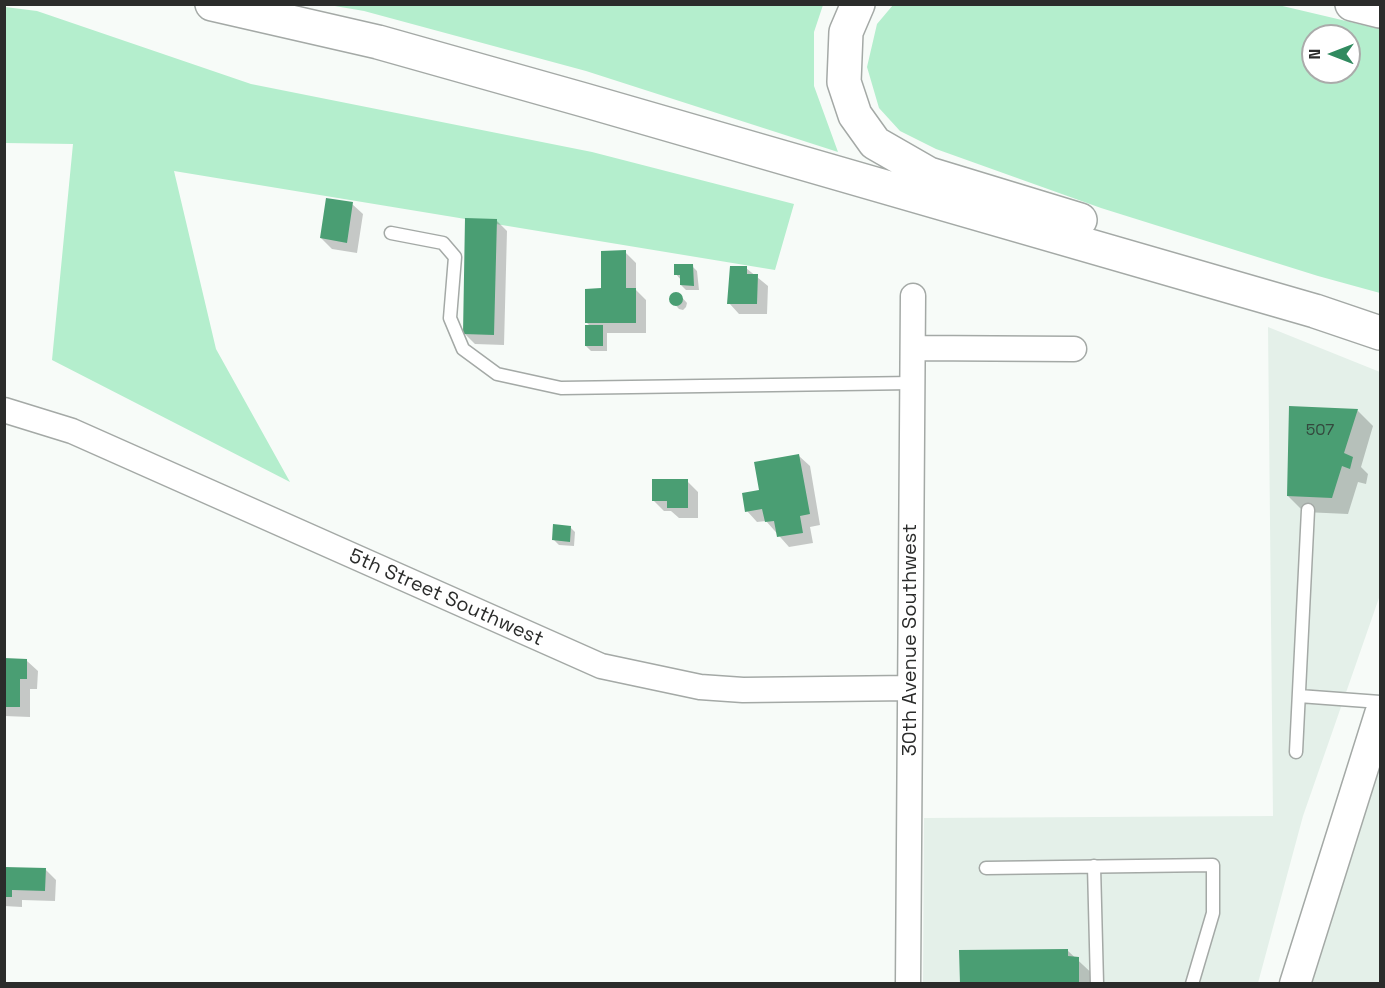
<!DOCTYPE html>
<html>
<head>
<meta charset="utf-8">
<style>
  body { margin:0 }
  #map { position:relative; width:1385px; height:988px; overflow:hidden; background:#f7fbf8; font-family:"Space Grotesk",sans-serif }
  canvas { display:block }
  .frame { position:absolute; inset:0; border:6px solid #2b2c2b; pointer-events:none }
  .north { position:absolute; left:1301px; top:24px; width:60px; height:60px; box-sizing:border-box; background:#fff; border:2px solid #aaabaa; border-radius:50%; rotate:270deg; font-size:16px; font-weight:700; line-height:24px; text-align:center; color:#2b2c2b }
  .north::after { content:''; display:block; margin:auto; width:21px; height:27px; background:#308a5f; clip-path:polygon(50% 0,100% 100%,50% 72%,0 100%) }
</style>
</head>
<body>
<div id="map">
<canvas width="1385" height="988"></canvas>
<div class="frame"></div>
<div class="north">N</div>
</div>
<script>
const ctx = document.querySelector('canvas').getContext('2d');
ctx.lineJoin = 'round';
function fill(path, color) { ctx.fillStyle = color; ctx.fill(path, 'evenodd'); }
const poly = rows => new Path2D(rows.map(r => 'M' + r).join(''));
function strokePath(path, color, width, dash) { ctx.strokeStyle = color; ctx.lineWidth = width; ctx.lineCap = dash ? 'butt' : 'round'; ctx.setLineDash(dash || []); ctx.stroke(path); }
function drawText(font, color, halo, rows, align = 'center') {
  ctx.font = font + ' "Space Grotesk",sans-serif'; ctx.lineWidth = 4.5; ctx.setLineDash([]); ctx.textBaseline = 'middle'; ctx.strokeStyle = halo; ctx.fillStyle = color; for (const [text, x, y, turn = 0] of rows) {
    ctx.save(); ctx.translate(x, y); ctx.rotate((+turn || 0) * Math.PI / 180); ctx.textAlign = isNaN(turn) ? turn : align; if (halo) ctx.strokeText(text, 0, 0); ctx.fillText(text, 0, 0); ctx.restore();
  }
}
const built = poly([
  [1268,327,1380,372,1380,595,1303,816,1258,983,923,984,924,818,1273,816],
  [1380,714,1380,983,1295,983]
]);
const green = poly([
  [1274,4,1380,29,1380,293,1318,276,1101,208,936,149,900,131,879,108,867,67,877,24,893,5],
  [1313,36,1349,36,1349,72,1313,72],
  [329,5,823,5,814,32,814,86,838,152,586,71,364,11],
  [5,7,37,11,251,84,592,152,794,204,775,270,174,171,216,349,290,482,52,360,73,144,5,143]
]);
const shadow = poly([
  [352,204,363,214,357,253,332,249,321,238],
  [496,220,507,231,504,345,475,344,464,333],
  [625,252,636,263,636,290,646,300,646,333,607,333,607,351,591,351,586,346,591,327,587,323],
  [692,266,697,271,699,290,686,290,681,285,681,280,676,274],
  [746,268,768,286,767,314,739,314,729,303],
  [674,294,679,294,687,303,686,307,683,310,679,309,671,300,671,296],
  [1357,410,1373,426,1361,467,1368,474,1366,484,1358,482,1348,514,1304,512,1288,496],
  [799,456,810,466,820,525,810,527,813,543,789,547,766,521,757,522,747,511,761,491],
  [687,481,698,492,698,518,679,518,671,511,664,511,653,500],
  [570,527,575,532,574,546,559,545,554,540],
  [4,660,27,661,38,671,37,689,30,689,30,717,4,716],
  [4,868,45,869,56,880,55,901,22,900,22,907,4,906],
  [1067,950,1099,980,1099,984,961,984]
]);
const building = poly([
  [326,198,353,202,347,243,320,238],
  [465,218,497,219,494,335,463,334],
  [626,250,626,288,636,288,636,323,585,323,585,289,601,288,601,251],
  [674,264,693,264,694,286,680,285,680,275,674,275],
  [730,266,747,266,747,274,758,274,757,304,727,304],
  '669 299a7 7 0 1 1 14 0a7 7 0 1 1-14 0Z',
  [585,325,603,325,603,346,585,346],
  [1289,406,1358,409,1344,453,1353,457,1350,469,1342,466,1332,498,1287,496],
  [799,454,810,514,800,516,803,533,777,537,774,521,765,522,762,509,745,512,742,493,759,490,754,462],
  [652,479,688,479,688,508,667,508,667,501,652,501],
  [553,524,571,526,570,542,552,540],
  [4,658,27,659,27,679,20,679,20,707,4,707],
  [4,867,46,868,45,891,12,890,12,897,4,897],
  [1068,949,1068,956,1079,957,1079,984,960,984,959,950]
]);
const service = poly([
  [391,233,443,243,455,257,450,318,463,349,497,374,561,388,913,383],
  [1299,696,1380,702],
  [1296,752,1308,510],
  [1094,866,1097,984],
  [986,868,1213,865,1213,913,1192,984]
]);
const minor = poly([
  [913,348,1074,349],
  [4,410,72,431,601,666,700,687,743,690,910,688],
  [908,984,913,296]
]);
const tertiary = poly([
  [1295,984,1380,714]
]);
const motorway = poly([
  [212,4,378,42,584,100,1315,311,1380,333],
  [858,4,846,32,844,82,855,115,875,143,929,174,1080,220],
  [1352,4,1380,11]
]);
const numberNames = [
  ["507",1320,431]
];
const streetNames = [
  ["5th Street Southwest",446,598,24],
  ["30th Avenue Southwest",911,640,-90]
];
fill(built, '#e4f0e9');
fill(green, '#b4eecd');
fill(shadow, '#0003');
fill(building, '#4a9e73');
strokePath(service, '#a4a9a6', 15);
strokePath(minor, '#a4a9a6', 27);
strokePath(tertiary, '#a4a9a6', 33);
strokePath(motorway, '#a4a9a6', 36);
strokePath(service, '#fff', 12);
strokePath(minor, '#fff', 24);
strokePath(tertiary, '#fff', 30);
strokePath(motorway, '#fff', 33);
drawText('16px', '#33483d', null, numberNames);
drawText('20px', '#2b2c2b', '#fff', streetNames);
</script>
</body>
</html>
